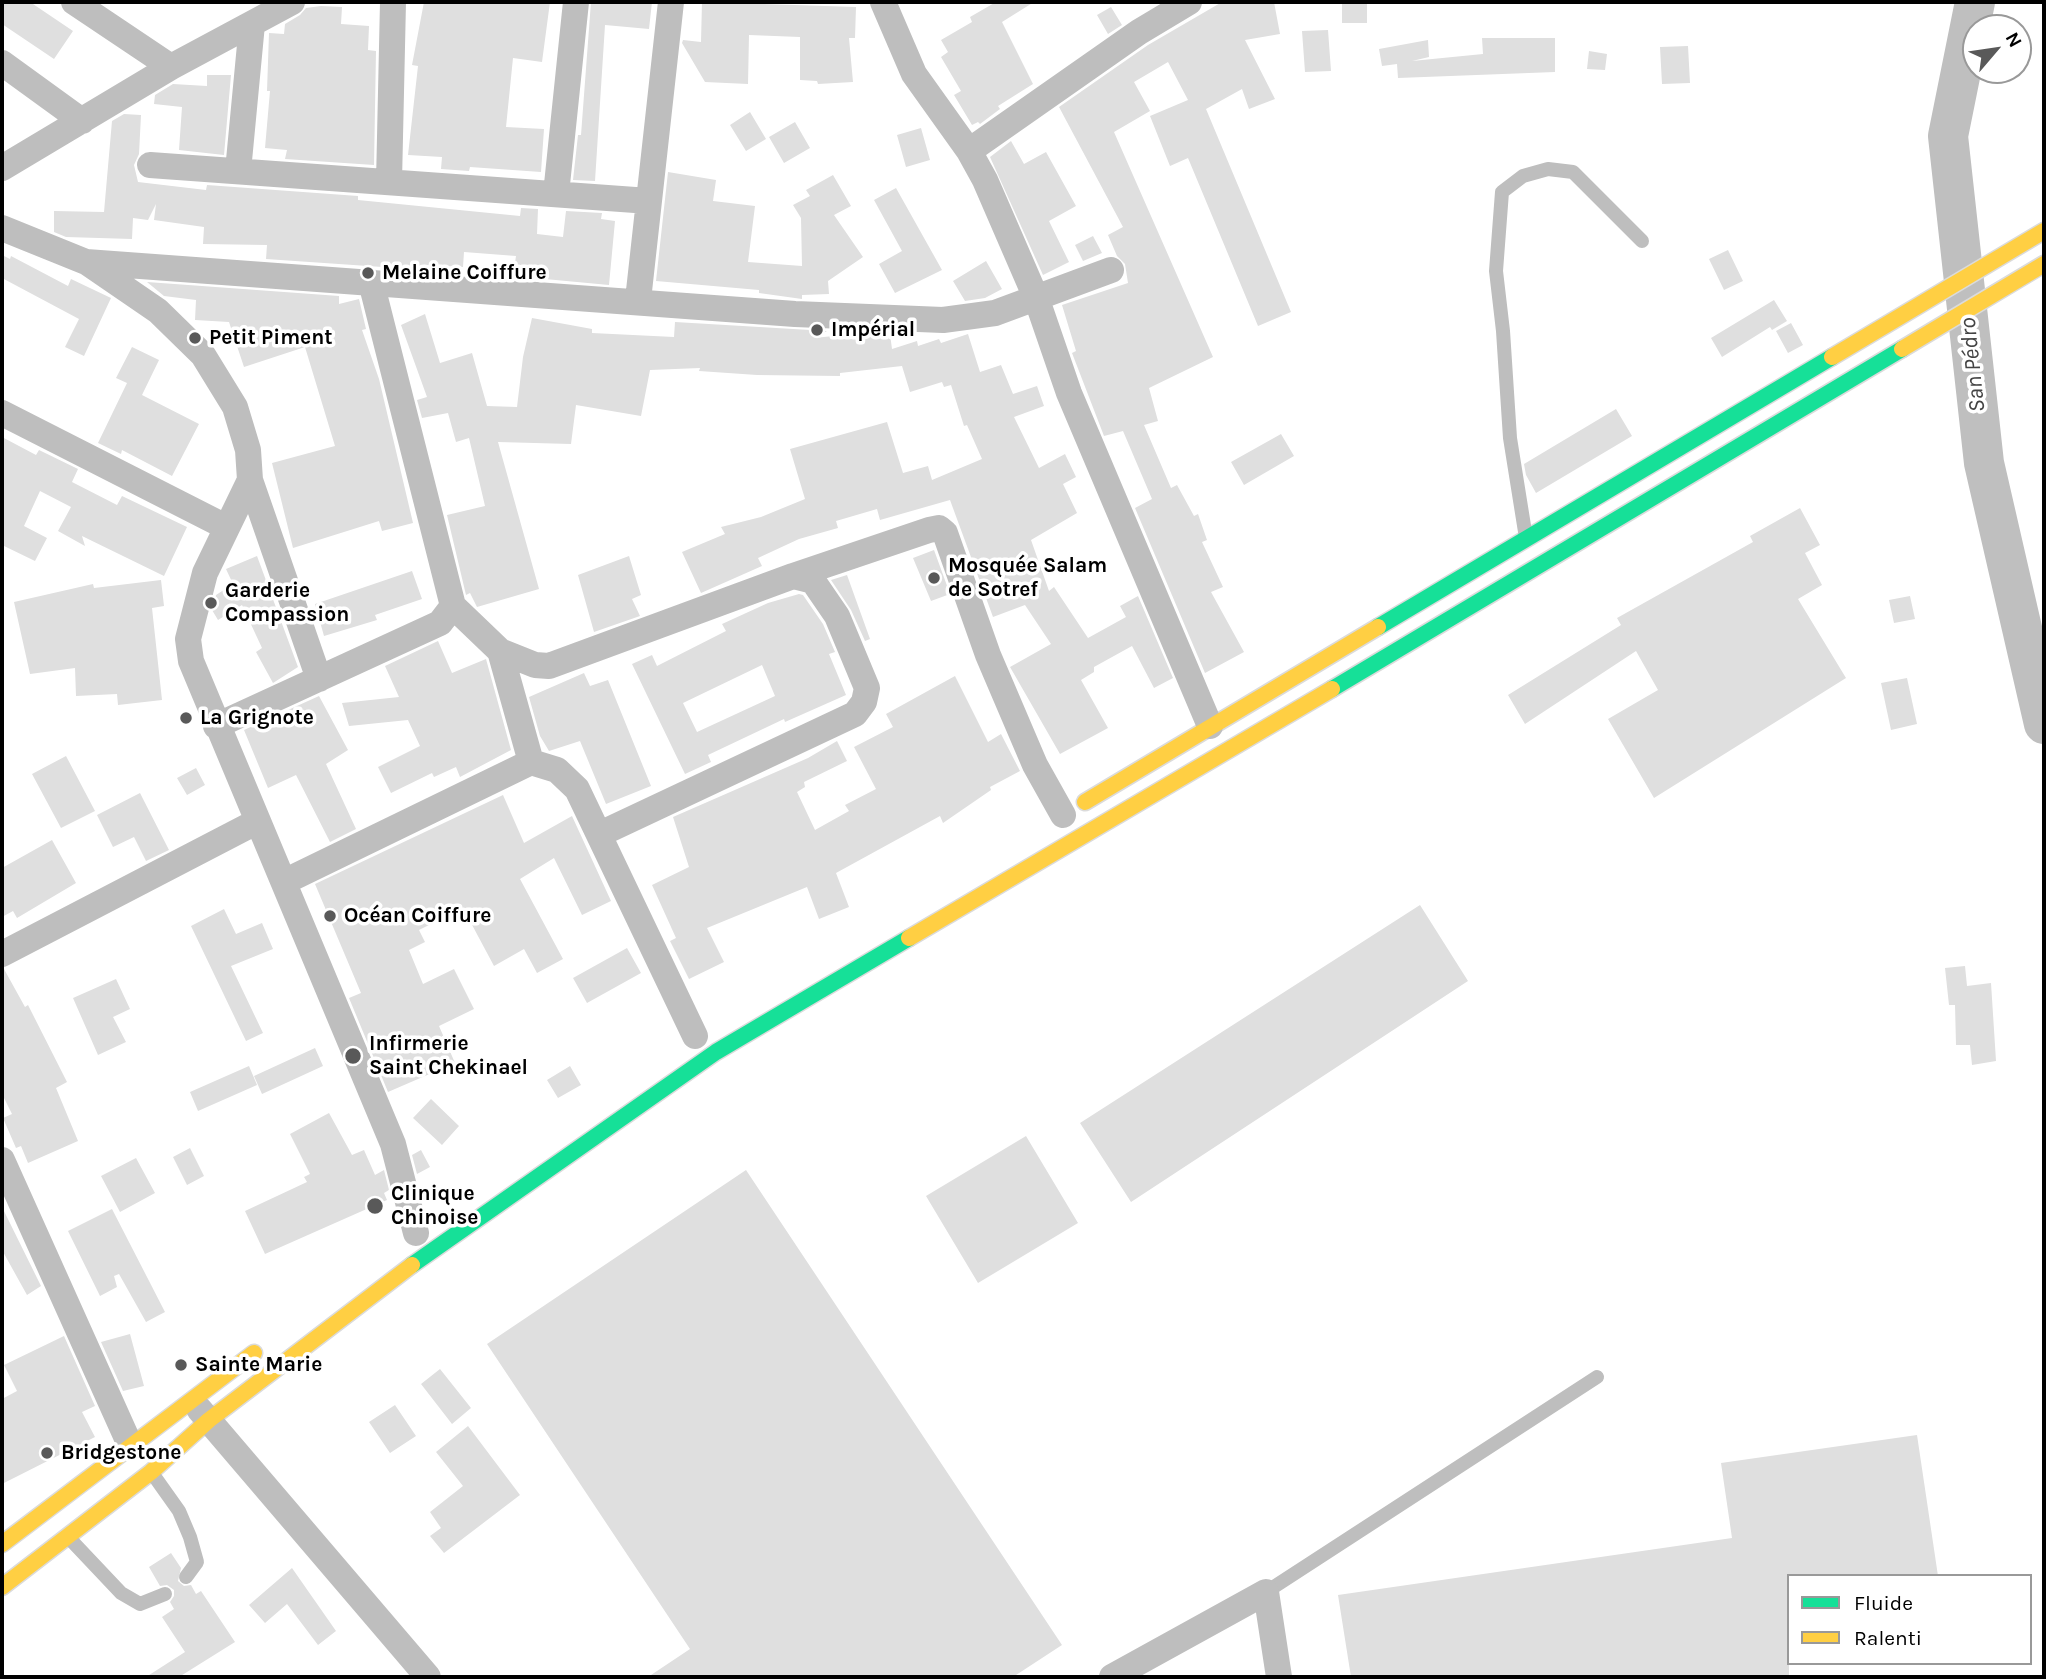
<!DOCTYPE html>
<html>
<head>
<meta charset="utf-8">
<style>
  body { margin:0 }
  #map { position:relative; width:2046px; height:1679px; overflow:hidden; background:#fff; font-family:Karla,sans-serif }
  canvas { display:block }
  .frame { position:absolute; inset:0; border:4px solid #000; pointer-events:none }
  .legend { position:absolute; left:1787px; top:1574px; width:245px; height:91px; box-sizing:border-box; background:#fff; border:2px solid #999; margin:0; padding:9px 12px; list-style:none; font-size:21px; color:#000 }
  .legend li { display:flex; align-items:center; gap:14px; height:35px }
  .legend b { width:35px; border:2px solid #999 }
  .north { position:absolute; left:1962px; top:14px; width:70px; height:70px; box-sizing:border-box; background:#fff; border:2px solid #999; border-radius:50%; rotate:61deg; font-size:19px; font-weight:700; line-height:28px; text-align:center; color:#000 }
  .north::after { content:''; display:block; margin:auto; width:24px; height:32px; background:#595959; clip-path:polygon(50% 0,100% 100%,50% 72%,0 100%) }
</style>
</head>
<body>
<div id="map">
<canvas width="2046" height="1679"></canvas>
<div class="frame"></div>
<ul class="legend">
<li><b style="height:9px;background:#16e098"></b>Fluide</li>
<li><b style="height:9px;background:#ffcf43"></b>Ralenti</li>
</ul>
<div class="north">N</div>
</div>
<script>
const ctx = document.querySelector('canvas').getContext('2d');
ctx.lineJoin = 'round';
const poly = rows => new Path2D(rows.map(r => 'M' + r).join(''));
function strokePath(path, color, width, dash) { ctx.strokeStyle = color; ctx.lineWidth = width; ctx.lineCap = dash ? 'butt' : 'round'; ctx.setLineDash(dash || []); ctx.stroke(path); }
function fill(path, color) { ctx.fillStyle = color; ctx.fill(path, 'evenodd'); }
function drawText(font, color, halo, rows, align = 'center') {
  ctx.font = font + ' Karla,sans-serif'; ctx.lineWidth = 7; ctx.setLineDash([]); ctx.textBaseline = 'middle'; ctx.strokeStyle = halo; ctx.fillStyle = color; for (const [text, x, y, turn = 0] of rows) {
    ctx.save(); ctx.translate(x, y); ctx.rotate((+turn || 0) * Math.PI / 180); ctx.textAlign = isNaN(turn) ? turn : align; if (halo) ctx.strokeText(text, 0, 0); ctx.fillText(text, 0, 0); ctx.restore();
  }
}
const river = poly([
  [1975,2,1948,136,1984,463,2044,724]
]);
const building = poly([
  [2,2,30,2,73,31,54,59,2,24],
  [424,2,550,2,542,62,513,58,506,127,544,129,541,172,470,167,469,171,441,169,442,157,408,155,418,66,412,65],
  [591,2,652,2,649,29,605,25,595,181,573,180,578,135,581,135],
  [702,2,856,7,855,38,849,38,853,82,818,84,817,81,800,80,800,37,749,35,748,84,705,82,682,43,683,40,701,42],
  [996,2,1034,2,1002,22,1033,84,998,106,1000,109,980,124,978,122,972,125,954,95,961,91,941,57,948,52,941,40,972,22,970,17],
  [1222,2,1274,2,1280,34,1245,40,1275,99,1249,109,1242,89,1206,109,1291,312,1258,326,1188,158,1170,166,1150,116,1188,100,1168,62,1134,82,1150,111,1114,132,1213,357,1149,388,1158,421,1144,425,1171,488,1177,485,1194,516,1198,514,1207,540,1202,542,1223,587,1211,592,1244,652,1205,673,1135,508,1152,499,1123,431,1104,436,1072,353,1076,351,1062,305,1128,283,1125,264,1117,256,1108,235,1123,227,1059,107,1148,45],
  [1342,2,1367,2,1367,23,1342,23],
  [321,6,342,7,341,24,369,26,368,50,376,51,374,165,285,159,287,150,265,148,270,91,267,91,269,33,284,34,285,24,300,15,306,8],
  [1111,7,1122,25,1108,34,1097,15],
  [1328,30,1331,71,1305,72,1302,31],
  [1482,38,1555,38,1555,72,1398,78,1397,64,1382,66,1379,49,1428,40,1429,57,1412,61,1483,54],
  [1688,46,1690,83,1662,84,1660,47],
  [1589,51,1607,54,1605,70,1587,69],
  [207,75,231,75,224,155,179,150,182,107,154,104,155,95,173,84,207,86],
  [750,112,766,139,746,151,730,125],
  [124,114,141,115,139,154,134,165,138,182,206,190,207,185,358,196,358,200,520,216,521,208,538,209,537,234,563,237,566,211,602,213,601,219,615,221,609,285,513,276,516,256,464,252,463,267,427,265,426,270,266,259,267,245,203,244,204,227,154,220,156,204,148,220,133,218,132,239,66,237,54,232,54,211,104,212,112,121],
  [795,122,810,148,784,163,769,137],
  [921,128,930,160,906,167,897,135],
  [1011,141,1024,164,1046,152,1076,206,1049,221,1069,262,1043,275,990,157],
  [668,172,716,180,713,201,755,206,748,262,802,266,801,218,793,205,810,196,806,190,833,175,851,206,834,215,863,257,828,281,829,294,802,295,802,299,759,293,759,290,656,281],
  [896,188,942,270,895,293,879,264,902,251,874,200],
  [1093,236,1102,253,1083,261,1075,245],
  [1728,250,1743,281,1724,290,1709,259],
  [2,255,10,259,11,256,68,286,71,279,111,298,84,356,65,347,79,319,2,278],
  [986,261,1002,289,985,298,965,301,953,281],
  [147,282,339,296,339,304,359,299,366,329,362,330,379,379,413,523,382,531,379,521,293,548,272,463,335,446,305,347,244,367,229,322,195,320,196,300,164,296],
  [1774,300,1787,321,1772,330,1770,327,1722,357,1711,338],
  [425,314,440,363,472,353,487,406,517,407,523,357,532,318,592,329,592,333,674,337,675,322,827,331,814,338,863,333,890,334,892,349,917,341,918,346,939,339,941,343,968,334,980,372,1001,365,1013,394,1037,386,1044,406,1014,417,1039,468,1065,454,1076,477,1063,484,1077,513,1031,540,1049,591,1054,587,1088,638,1126,617,1120,606,1138,596,1173,678,1154,688,1132,646,1094,667,1094,672,1081,680,1108,728,1060,754,1010,667,1051,644,1025,605,993,617,950,500,880,520,877,509,836,521,838,528,799,539,758,558,762,566,701,593,682,552,725,534,721,527,761,517,805,499,790,449,887,422,903,473,928,466,932,480,982,459,967,425,964,426,951,385,944,387,942,382,910,392,902,366,840,373,840,376,757,375,699,371,700,368,650,370,641,416,576,405,571,444,498,442,539,589,477,607,470,593,466,595,447,515,485,506,469,438,456,442,448,413,422,418,417,400,427,397,401,325],
  [1791,323,1803,345,1788,353,1776,331],
  [132,347,159,360,142,395,199,424,172,476,122,450,121,454,98,443,127,383,116,378],
  [1616,409,1632,436,1536,493,1526,475,1524,464],
  [1281,434,1294,456,1244,485,1231,462],
  [2,437,36,455,39,450,78,469,72,482,117,505,122,496,187,527,164,576,82,536,85,546,58,531,71,507,40,491,24,526,47,538,35,561,2,545],
  [1800,508,1820,545,1805,553,1822,585,1798,599,1846,678,1654,798,1608,719,1658,690,1636,651,1525,724,1508,695,1621,625,1617,618,1753,542,1750,536],
  [934,550,950,594,931,601,913,558],
  [257,556,298,667,273,683,256,652,262,648,242,605,218,620,212,610,216,595,233,584,226,569],
  [629,556,641,595,632,599,640,616,594,632,578,575],
  [412,571,422,599,375,615,377,620,324,636,315,604],
  [847,575,870,639,865,641,851,610,831,580],
  [161,580,164,606,152,608,162,700,118,705,117,694,76,696,75,668,30,674,14,602,93,584,94,588],
  [799,594,803,595,823,624,835,652,829,654,846,695,785,722,784,719,708,755,711,762,685,774,632,664,652,655,657,666,726,631,722,624,768,603],
  [762,665,775,696,697,732,683,703],
  [1910,596,1915,619,1894,623,1889,600],
  [438,641,452,673,486,659,511,750,460,777,456,767,434,777,432,773,391,793,378,767,420,746,408,720,349,726,342,703,399,697,385,666],
  [584,673,590,686,608,680,651,786,606,804,580,741,549,751,540,736,529,697],
  [955,676,988,742,1001,734,1020,771,990,787,991,790,943,823,940,816,836,873,849,907,819,919,807,887,707,928,724,962,689,979,670,941,676,938,652,885,689,867,673,817,808,758,837,741,847,761,804,782,805,787,797,792,815,830,849,811,845,805,876,789,854,747,893,727,886,714],
  [1907,678,1917,724,1891,730,1881,683],
  [319,696,348,750,326,764,356,829,330,842,296,775,268,788,244,730],
  [66,756,95,811,61,828,32,774],
  [196,768,205,785,187,795,177,778],
  [140,793,169,850,146,861,134,837,113,847,97,815],
  [503,795,524,843,572,816,611,901,582,915,554,858,520,879,563,959,537,973,524,949,494,966,463,908,419,930,425,942,409,950,423,984,454,969,474,1009,439,1026,455,1063,388,1092,349,998,361,993,315,884],
  [52,840,76,883,17,918,13,911,2,917,2,868],
  [1420,905,1468,981,1131,1202,1080,1123],
  [224,909,236,934,262,923,273,949,231,966,263,1033,246,1041,191,926],
  [627,948,641,973,587,1003,573,978],
  [1965,966,1967,986,1991,983,1996,1061,1972,1065,1970,1045,1956,1045,1955,1005,1949,1005,1945,968],
  [4,969,25,1007,28,1005,67,1082,56,1088,78,1141,28,1163,21,1146,16,1148,3,1118,12,1114,2,1094],
  [116,979,130,1009,113,1017,126,1042,98,1055,73,998],
  [315,1048,323,1066,262,1094,254,1076],
  [249,1066,257,1085,198,1111,190,1092],
  [570,1066,581,1085,558,1098,547,1080],
  [431,1099,459,1126,442,1145,413,1118],
  [329,1113,352,1155,364,1150,375,1175,384,1170,389,1190,384,1193,387,1200,265,1254,245,1211,307,1182,304,1177,310,1174,290,1134],
  [1026,1136,1078,1223,978,1283,926,1196],
  [190,1148,204,1176,187,1185,173,1157],
  [421,1150,430,1167,417,1174,412,1155],
  [136,1158,155,1193,120,1212,101,1176],
  [746,1170,1062,1645,1013,1677,648,1677,690,1649,487,1344],
  [2,1207,41,1286,27,1295,2,1250],
  [112,1209,165,1312,146,1322,119,1274,114,1276,117,1287,100,1296,68,1231],
  [130,1334,144,1386,123,1391,101,1342],
  [64,1336,95,1406,82,1412,95,1437,2,1484,2,1399,17,1391,4,1365],
  [440,1369,471,1408,452,1424,421,1384],
  [395,1405,416,1436,390,1453,369,1422],
  [468,1426,520,1495,444,1553,430,1536,441,1528,430,1512,463,1486,436,1452],
  [1917,1435,1938,1576,1789,1576,1789,1677,1351,1677,1338,1595,1732,1538,1721,1463],
  [171,1553,181,1568,178,1581,184,1586,191,1585,196,1594,201,1591,235,1642,179,1677,146,1677,185,1652,162,1617,174,1609,170,1602,174,1596,174,1590,167,1585,160,1586,149,1567],
  [292,1568,336,1631,318,1645,287,1604,265,1623,249,1605]
]);
const lane = poly([
  [1526,538,1510,438,1503,331,1496,271,1502,192,1523,176,1548,169,1573,172,1642,241],
  [152,1473,179,1511,190,1537,197,1562,186,1577],
  [69,1538,121,1593,140,1604,165,1594],
  [1266,1592,1597,1377]
]);
const street = poly([
  [74,2,171,67],
  [883,2,914,74,969,151,985,180,1037,300,1069,393,1210,726],
  [2,63,82,121],
  [969,151,1139,32,1189,2],
  [150,165,649,201],
  [2,168,171,67,292,2],
  [238,171,252,24],
  [389,182,393,2],
  [556,194,576,2],
  [2,228,86,262,795,314,943,320,995,313,1111,270],
  [88,263,158,311,203,355,235,407,248,450,250,480,205,573,188,639,191,661,393,1144,416,1233],
  [638,300,671,2],
  [2,413,226,527],
  [250,480,319,679],
  [793,576,929,530,939,528,945,533,988,655,1035,765,1063,815],
  [453,606,500,651,535,665,549,666,793,576,813,581,837,616,867,688,864,702,855,714,600,834],
  [500,651,531,762],
  [216,726,440,623,453,606,371,282],
  [286,881,531,762,557,770,577,789,695,1036],
  [2,954,258,821],
  [2,1160,130,1445],
  [199,1409,428,1677],
  [1112,1677,1266,1592,1279,1677]
]);
const fast = poly([
  [1378,627,1832,357],
  [1332,689,1902,349],
  [412,1265,716,1052,909,938]
]);
const slow = poly([
  [1902,349,2044,264],
  [1832,357,2044,231],
  [1085,802,1378,627],
  [909,938,1332,689],
  [2,1544,254,1353],
  [2,1587,151,1472,209,1420,412,1265]
]);
const markers = [
  [368,273,7,"#595959"],
  [817,330,7,"#595959"],
  [195,338,7,"#595959"],
  [934,578,7,"#595959"],
  [211,603,7,"#595959"],
  [186,718,7,"#595959"],
  [330,916,7,"#595959"],
  [353,1056,9,"#595959"],
  [375,1206,9,"#595959"],
  [181,1365,7,"#595959"],
  [47,1453,7,"#595959"]
];
const poiNames = [
  ["Melaine Coiffure",382,273],
  ["Impérial",831,330],
  ["Petit Piment",209,338],
  ["Mosquée Salam",948,566],
  ["de Sotref",948,590],
  ["Garderie",225,591],
  ["Compassion",225,615],
  ["La Grignote",200,718],
  ["Océan Coiffure",344,916],
  ["Infirmerie",369,1044],
  ["Saint Chekinael",369,1068],
  ["Clinique",391,1194],
  ["Chinoise",391,1218],
  ["Sainte Marie",195,1365],
  ["Bridgestone",61,1453]
];
const waterNames = [
  ["San Pédro",1973,365,-96]
];
strokePath(river, '#bfbfbf', 40);
fill(building, '#dfdfdf');
strokePath(fast, '#dbdbdb', 19);
strokePath(slow, '#dbdbdb', 19);
strokePath(lane, '#bebebe', 14);
strokePath(street, '#bebebe', 26);
strokePath(fast, '#16e098', 16);
strokePath(slow, '#ffcf43', 16);
for (const [x, y, r, color] of markers) { const dot = new Path2D(); dot.arc(x, y, r, 0, 2 * Math.PI); ctx.fillStyle = color; ctx.fill(dot); strokePath(dot, '#fff', 2.5); }
drawText('bold 21px', '#000', '#fff', poiNames, 'left');
drawText('italic 23px', '#444', '#fff', waterNames);
</script>
</body>
</html>
